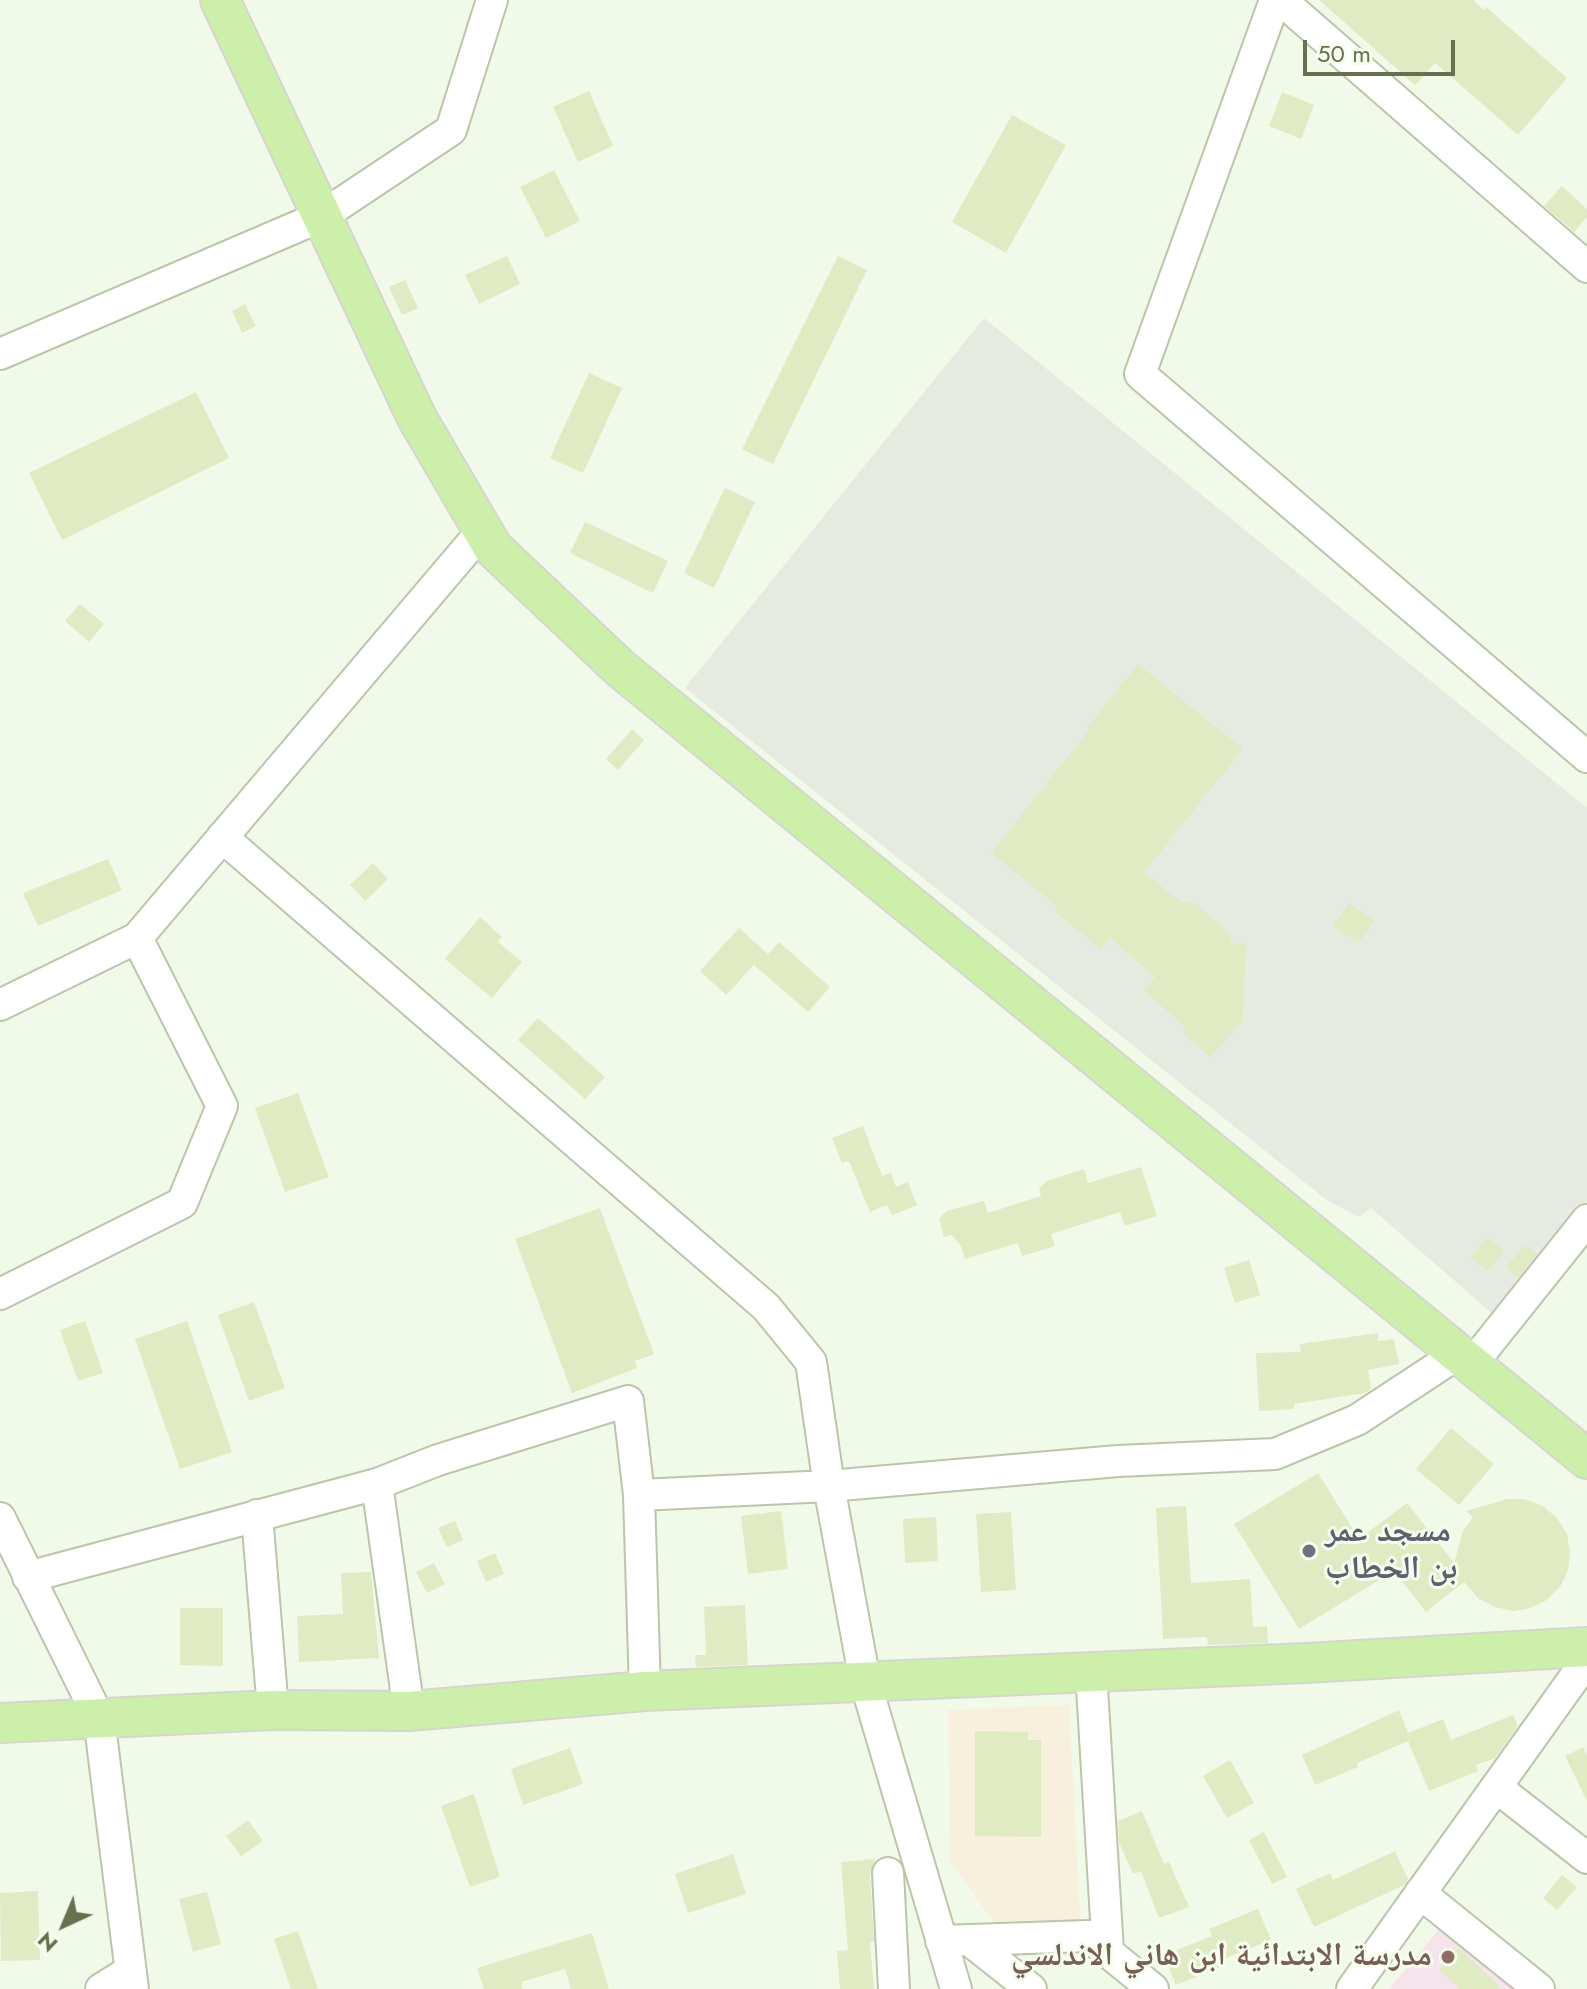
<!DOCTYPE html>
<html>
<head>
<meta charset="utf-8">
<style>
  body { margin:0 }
  #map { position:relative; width:1587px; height:1989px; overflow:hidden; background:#f1f9e8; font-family:Jost,sans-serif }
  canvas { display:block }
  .north { position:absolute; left:24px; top:1885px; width:80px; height:80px; -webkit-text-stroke:6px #f5fded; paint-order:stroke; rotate:224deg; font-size:22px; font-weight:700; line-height:32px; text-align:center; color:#68704f }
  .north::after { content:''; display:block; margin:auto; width:28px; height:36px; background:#68704f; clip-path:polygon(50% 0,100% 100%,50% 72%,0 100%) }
  .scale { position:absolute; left:1303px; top:40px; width:152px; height:36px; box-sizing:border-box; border:4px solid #68704f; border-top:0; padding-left:10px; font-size:24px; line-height:28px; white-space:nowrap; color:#68704f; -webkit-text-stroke:6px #f5fded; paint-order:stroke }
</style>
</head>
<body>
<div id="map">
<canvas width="1587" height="1989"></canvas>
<div class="north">N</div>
<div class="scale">50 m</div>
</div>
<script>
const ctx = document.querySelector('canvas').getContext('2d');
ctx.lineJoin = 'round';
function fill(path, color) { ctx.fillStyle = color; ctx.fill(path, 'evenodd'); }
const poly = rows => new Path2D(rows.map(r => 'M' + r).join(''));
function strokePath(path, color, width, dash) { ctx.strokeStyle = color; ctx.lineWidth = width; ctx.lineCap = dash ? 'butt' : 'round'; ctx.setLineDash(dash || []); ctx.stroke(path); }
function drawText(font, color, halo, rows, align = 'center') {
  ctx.font = font + ' Jost,"Noto Naskh Arabic",sans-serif'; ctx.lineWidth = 6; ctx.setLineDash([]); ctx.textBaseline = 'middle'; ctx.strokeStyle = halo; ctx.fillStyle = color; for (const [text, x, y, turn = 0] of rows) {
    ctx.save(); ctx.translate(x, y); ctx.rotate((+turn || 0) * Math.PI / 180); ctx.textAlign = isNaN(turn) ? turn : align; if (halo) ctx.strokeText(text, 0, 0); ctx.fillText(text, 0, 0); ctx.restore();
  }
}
const industrial = poly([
  [984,318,1587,808,1587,1199,1495,1316,1371,1208,1359,1217,1328,1201,685,688]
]);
const education = poly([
  [1442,1926,1520,1989,1389,1989]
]);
const medical = poly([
  [1069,1705,1080,1921,997,1926,950,1861,948,1710]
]);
const building = poly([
  [1319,0,1473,0,1484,10,1486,7,1567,78,1518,135,1435,63,1415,85],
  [589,91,613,146,578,162,553,107],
  [1282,92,1314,105,1301,139,1269,126],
  [1012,115,1066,145,1006,253,952,222],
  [554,170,580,221,546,238,520,187],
  [1562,186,1587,209,1587,217,1574,232,1544,206],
  [507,256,520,284,479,304,465,275],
  [838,256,867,270,773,464,742,449],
  [405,280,418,308,402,315,389,287],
  [245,304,256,326,242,333,232,311],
  [589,373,622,388,583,473,550,458],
  [196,392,229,458,62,540,29,473],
  [725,488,755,502,714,588,684,573],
  [585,522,668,561,653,593,570,553],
  [80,604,104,624,89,642,65,621],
  [1138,664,1243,749,1144,872,1181,902,1194,902,1231,934,1231,943,1246,944,1243,1021,1210,1057,1184,1034,1185,1027,1144,990,1155,977,1110,938,1101,949,1054,911,1058,907,991,853,1089,730,1087,728],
  [632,729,644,740,618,770,606,759],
  [108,859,122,890,38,926,23,893],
  [373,863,388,879,365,901,350,885],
  [1349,903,1374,921,1358,943,1333,926],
  [480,917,502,937,498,942,522,962,492,998,445,959],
  [739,928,768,954,779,942,830,987,808,1012,754,965,726,995,700,971],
  [538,1018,605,1077,585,1099,518,1040],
  [298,1093,329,1177,285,1192,255,1108],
  [863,1126,882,1176,891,1173,896,1187,908,1182,917,1205,892,1215,887,1205,870,1212,849,1161,842,1163,832,1138],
  [1141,1167,1157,1216,1125,1226,1120,1212,1051,1234,1055,1246,1022,1256,1018,1243,965,1259,961,1246,952,1235,944,1237,939,1218,947,1211,984,1201,988,1213,1041,1196,1039,1188,1047,1181,1084,1169,1088,1183],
  [600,1208,654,1354,635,1361,637,1368,572,1393,515,1239],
  [1488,1237,1504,1251,1487,1271,1471,1257],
  [1525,1245,1537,1254,1518,1278,1506,1267],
  [1249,1260,1260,1295,1235,1303,1224,1268],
  [254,1302,285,1388,249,1401,218,1315],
  [85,1321,103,1373,78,1381,60,1330],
  [187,1321,232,1452,180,1469,135,1339],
  [1378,1333,1378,1341,1394,1339,1399,1364,1368,1370,1371,1389,1365,1393,1294,1404,1294,1409,1259,1411,1256,1353,1301,1352,1300,1344],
  [1451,1428,1494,1464,1459,1505,1416,1469],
  [1318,1473,1359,1539,1407,1503,1454,1563,1463,1531,1473,1517,1466,1511,1507,1499,1525,1499,1543,1506,1557,1518,1567,1534,1570,1552,1568,1571,1560,1587,1547,1600,1531,1608,1513,1611,1495,1607,1479,1599,1464,1582,1426,1612,1394,1571,1299,1629,1234,1524],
  [1186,1506,1191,1583,1250,1579,1253,1627,1267,1626,1268,1643,1208,1645,1207,1637,1163,1639,1156,1508],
  [781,1511,788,1569,748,1574,741,1516],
  [1011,1512,1016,1590,981,1592,976,1514],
  [936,1517,938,1561,905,1563,903,1519],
  [455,1521,463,1540,447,1547,438,1528],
  [495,1553,504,1574,486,1582,477,1561],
  [434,1563,445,1584,427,1593,416,1572],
  [371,1572,379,1658,299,1662,297,1616,343,1614,341,1573],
  [745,1605,748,1665,696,1667,695,1655,706,1655,704,1607],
  [180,1608,223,1608,223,1666,180,1665],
  [1399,1710,1408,1733,1443,1719,1451,1740,1513,1715,1518,1726,1495,1758,1476,1765,1478,1771,1429,1791,1408,1741,1357,1763,1358,1767,1315,1785,1302,1755],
  [975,1731,1028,1732,1028,1740,1041,1740,1041,1837,975,1836],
  [1583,1747,1587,1756,1587,1801,1565,1756],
  [570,1748,583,1784,523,1805,511,1769],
  [1230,1760,1254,1803,1227,1818,1203,1776],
  [474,1794,500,1877,470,1887,441,1806],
  [1142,1811,1164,1864,1169,1862,1189,1907,1159,1918,1141,1871,1133,1874,1119,1842,1118,1821],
  [248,1820,263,1841,241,1856,226,1836],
  [1264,1832,1287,1877,1272,1884,1249,1840],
  [1395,1851,1408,1879,1404,1885,1314,1927,1296,1889,1330,1873,1333,1880],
  [733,1854,746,1894,688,1913,675,1874],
  [875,1859,870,1874,874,1941,870,1942,874,1989,840,1989,837,1951,848,1950,841,1862],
  [1562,1875,1577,1887,1557,1910,1543,1898],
  [38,1891,40,1960,1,1961,0,1893],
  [207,1892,221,1944,193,1952,179,1899],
  [1258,1909,1271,1940,1221,1960,1224,1966,1176,1985,1164,1955,1212,1936,1209,1929],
  [298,1931,318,1989,291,1989,274,1939],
  [592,1933,609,1989,571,1989,565,1969,521,1982,523,1989,484,1989,477,1968],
  [1458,1948,1490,1977,1502,1989,1460,1989,1439,1970]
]);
const minor = poly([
  [1275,0,1140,374,1587,757],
  [1281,0,1587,267],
  [0,354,322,216,451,130,492,0],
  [222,837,766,1307,811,1362,829,1486,865,1681,956,1989],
  [0,1005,137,938,483,530],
  [0,1294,182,1203,222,1106,137,938],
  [1472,1364,1587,1220],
  [377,1484,409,1711],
  [639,1495,829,1486,1118,1461,1275,1454,1357,1420,1459,1353],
  [257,1515,273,1710],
  [0,1518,99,1718,133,1989],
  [28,1577,377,1484,438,1460,628,1401,639,1495,645,1691],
  [1091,1671,1108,1952],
  [1496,1787,1587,1858],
  [888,1873,894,1989],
  [1420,1893,1539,1989],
  [969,1940,1031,1989],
  [941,1941,1088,1936,1153,1989],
  [101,1989,130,1971],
  [1352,1989,1587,1660]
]);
const major = poly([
  [220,0,417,418,493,548,621,669,1587,1459],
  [0,1723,273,1710,409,1711,645,1691,1306,1663,1587,1647]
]);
const markers = [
  [1309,1551,8,"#6b7280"],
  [1448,1957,8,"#8d6e63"]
];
const worshipNames = [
  ["مسجد عمر",1325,1533],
  ["بن الخطاب",1325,1570]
];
const educationNames = [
  ["مدرسة الابتدائية ابن هاني الاندلسي",1432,1957]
];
fill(industrial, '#e7eae1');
fill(education, '#f6e4ed');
fill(medical, '#f6f0dc');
fill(building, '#e0ebc3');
strokePath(minor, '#bcc5aa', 34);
strokePath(major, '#d5d7ce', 42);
strokePath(minor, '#fff', 30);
strokePath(major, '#ccf0a9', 38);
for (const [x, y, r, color] of markers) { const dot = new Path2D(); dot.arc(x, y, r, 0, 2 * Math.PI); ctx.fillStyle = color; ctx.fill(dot); strokePath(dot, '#f5fded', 3); }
drawText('bold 32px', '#5b616d', '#f5fded', worshipNames, 'left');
drawText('bold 32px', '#785e54', '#f5fded', educationNames, 'right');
</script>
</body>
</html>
